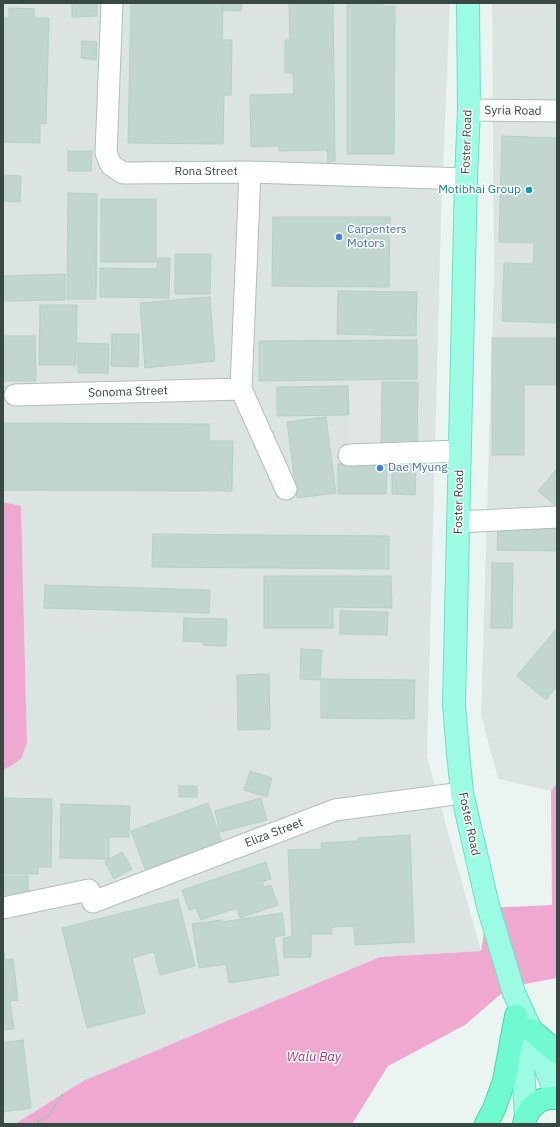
<!DOCTYPE html>
<html>
<head>
<meta charset="utf-8">
<style>
  body { margin:0 }
  #map { position:relative; width:560px; height:1127px; overflow:hidden; background:#eaf5f2; font-family:"IBM Plex Sans",sans-serif }
  canvas { display:block }
  .frame { position:absolute; inset:0; border:4px solid #384943; pointer-events:none }
</style>
</head>
<body>
<div id="map">
<canvas width="560" height="1127"></canvas>
<div class="frame"></div>
</div>
<script>
const ctx = document.querySelector('canvas').getContext('2d');
ctx.lineJoin = 'round';
function fill(path, color) { ctx.fillStyle = color; ctx.fill(path, 'evenodd'); }
const poly = rows => new Path2D(rows.map(r => 'M' + r).join(''));
function strokePath(path, color, width, dash) { ctx.strokeStyle = color; ctx.lineWidth = width; ctx.lineCap = dash ? 'butt' : 'round'; ctx.setLineDash(dash || []); ctx.stroke(path); }
function drawText(font, color, halo, rows, align = 'center') {
  ctx.font = font + ' "IBM Plex Sans",sans-serif'; ctx.lineWidth = 3; ctx.setLineDash([]); ctx.textBaseline = 'middle'; ctx.strokeStyle = halo; ctx.fillStyle = color; for (const [text, x, y, turn = 0] of rows) {
    ctx.save(); ctx.translate(x, y); ctx.rotate((+turn || 0) * Math.PI / 180); ctx.textAlign = isNaN(turn) ? turn : align; if (halo) ctx.strokeText(text, 0, 0); ctx.fillText(text, 0, 0); ctx.restore();
  }
}
const industrial = poly([
  [3,3,450,3,441,218,427,757,481,951,380,957,83,1081,15,1124,3,1124,3,769,21,759,27,743,21,506,3,502],
  [492,3,557,3,557,783,551,791,498,779,481,714,494,275]
]);
const parking = poly([
  [382,379,381,449,349,451,348,380]
]);
const water = poly([
  [3,502,21,506,27,743,21,759,9,767,4,769,3,769],
  [557,783,557,978,509,987,465,1025,388,1066,352,1124,15,1124,83,1081,380,957,481,951,488,908,552,905,551,791]
]);
const building = poly([
  [72,3,97,3,97,16,72,17,72,3],
  [131,3,223,3,222,40,232,40,231,95,224,95,223,144,128,143,131,3],
  [223,3,242,3,241,11,223,10,223,3],
  [289,3,333,3,335,161,328,162,327,150,279,151,279,146,251,147,250,95,294,94,293,73,285,73,285,40,290,40,289,3],
  [347,3,384,3,384,6,395,6,394,154,347,154,347,3],
  [9,8,34,9,34,18,49,18,46,124,40,123,40,143,3,142,3,18,9,18,9,8],
  [82,41,97,42,96,60,81,58,82,41],
  [502,136,557,138,557,323,502,321,504,263,533,264,534,243,499,242,502,136],
  [68,151,92,151,91,171,68,171,68,151],
  [3,175,21,176,20,202,3,201,3,175],
  [68,193,97,194,96,299,67,299,68,193],
  [101,199,156,199,156,262,101,262,101,199],
  [273,217,390,217,389,287,272,286,273,217],
  [175,254,211,254,210,294,175,294,175,254],
  [158,258,170,258,169,298,100,297,100,268,157,269,158,258],
  [65,274,65,300,3,301,3,276,65,274],
  [338,291,417,292,416,336,337,334,338,291],
  [210,297,215,361,145,368,140,303,210,297],
  [40,305,77,305,76,365,39,365,40,305],
  [112,334,139,334,138,367,111,366,112,334],
  [3,336,35,336,36,381,3,381,3,336],
  [492,338,557,338,557,385,524,385,524,455,492,455,492,338],
  [417,340,417,379,259,381,259,341,417,340],
  [78,343,109,344,108,373,78,373,78,343],
  [382,382,418,382,417,449,381,449,382,382],
  [348,386,349,415,277,416,277,387,348,386],
  [326,417,336,493,297,498,287,422,326,417],
  [3,423,209,424,209,441,233,441,232,491,3,490,3,423],
  [338,464,387,465,386,494,338,494,338,464],
  [392,465,416,465,415,495,392,494,392,465],
  [557,469,557,507,538,491,557,469],
  [498,524,557,525,557,551,497,550,498,524],
  [153,534,389,536,389,569,152,567,153,534],
  [492,563,513,563,512,628,491,628,492,563],
  [264,576,391,576,392,608,333,607,333,628,264,628,264,576],
  [45,585,210,590,209,613,44,608,45,585],
  [340,611,388,612,387,635,340,634,340,611],
  [184,618,227,619,226,646,203,645,203,642,183,641,184,618],
  [557,628,557,686,546,700,517,676,557,628],
  [301,649,322,650,320,680,300,679,301,649],
  [269,674,270,729,238,730,237,675,269,674],
  [321,679,415,680,414,719,321,718,321,679],
  [250,771,272,778,267,797,244,790,250,771],
  [179,786,197,786,197,797,179,797,179,786],
  [3,798,52,799,51,867,38,867,38,874,3,874,3,798],
  [261,798,267,820,220,832,215,811,261,798],
  [208,803,222,842,145,869,131,831,208,803],
  [61,804,130,806,129,837,109,837,109,859,60,858,61,804],
  [410,835,414,942,355,945,354,926,331,927,332,934,311,934,311,957,284,958,283,938,292,937,288,850,322,849,321,843,358,841,358,838,410,835],
  [122,852,132,869,114,879,105,862,122,852],
  [266,862,271,879,262,882,264,887,271,885,278,905,240,918,237,908,201,920,196,908,189,910,182,890,266,862],
  [3,876,28,876,28,894,3,894,3,876],
  [178,899,195,966,160,975,154,952,132,958,145,1013,87,1028,62,928,178,899],
  [282,913,285,935,274,937,279,975,229,983,226,964,199,968,192,924,222,920,222,922,282,913],
  [3,947,5,960,13,959,18,1000,10,1001,14,1029,3,1030,3,947],
  [23,1040,31,1108,3,1112,3,1043,23,1040]
]);
const path = poly([
  [34,1124,48,1116,63,1094]
]);
const minor = poly([
  [112,3,106,153,111,165,123,173,250,172,466,179],
  [469,110,557,111],
  [250,172,241,389,286,489],
  [15,395,241,389],
  [349,455,460,451],
  [459,522,557,517],
  [3,908,89,890,93,902,335,810,462,793]
]);
const major = poly([
  [468,3,469,110,466,179,454,705,458,752,462,793,488,906,514,993,531,1030,557,1097],
  [517,1020,523,1067,526,1116]
]);
const highway = poly([
  [531,1030,557,1052],
  [486,1124,494,1109,504,1081,516,1016],
  [524,1124,526,1116,531,1108,539,1101,548,1098,557,1098]
]);
const markers = [
  [529,190,4,"#0f9aa8"],
  [339,237,4,"#3f7fe0"],
  [380,468,4,"#3f7fe0"]
];
const streetNames = [
  ["Syria Road",513,111,1],
  ["Foster Road",467,142,-88],
  ["Rona Street",206,172],
  ["Sonoma Street",128,392,-2],
  ["Foster Road",459,502,-89],
  ["Foster Road",469,824,78],
  ["Eliza Street",274,833,-21]
];
const cultureNames = [
  ["Motibhai Group",521,190]
];
const shopNames = [
  ["Carpenters",347,230],
  ["Motors",347,244],
  ["Dae Myung",388,468]
];
const waterNames = [
  ["Walu Bay",314,1057]
];
fill(industrial, '#dbe4e1');
fill(parking, '#e1e6e4');
fill(water, '#efa9d0');
fill(building, '#c0d6ce');
strokePath(building, '#b3d1c6', 1);
strokePath(minor, '#adc0ba', 23);
strokePath(major, '#6be1c2', 24);
strokePath(highway, '#3fdaa6', 24);
strokePath(path, '#9ec1b6', 2.5, [2, 2]);
strokePath(minor, '#fff', 21);
strokePath(major, '#9cfce3', 22);
strokePath(highway, '#70fad0', 22);
for (const [x, y, r, color] of markers) { const dot = new Path2D(); dot.arc(x, y, r, 0, 2 * Math.PI); ctx.fillStyle = color; ctx.fill(dot); strokePath(dot, '#fff', 1.5); }
drawText('12px', '#384943', '#fff', streetNames);
drawText('12px', '#0d838f', '#fff', cultureNames, 'right');
drawText('12px', '#366cbe', '#fff', shopNames, 'left');
drawText('italic 13px', '#b33379', '#fff', waterNames);
</script>
</body>
</html>
